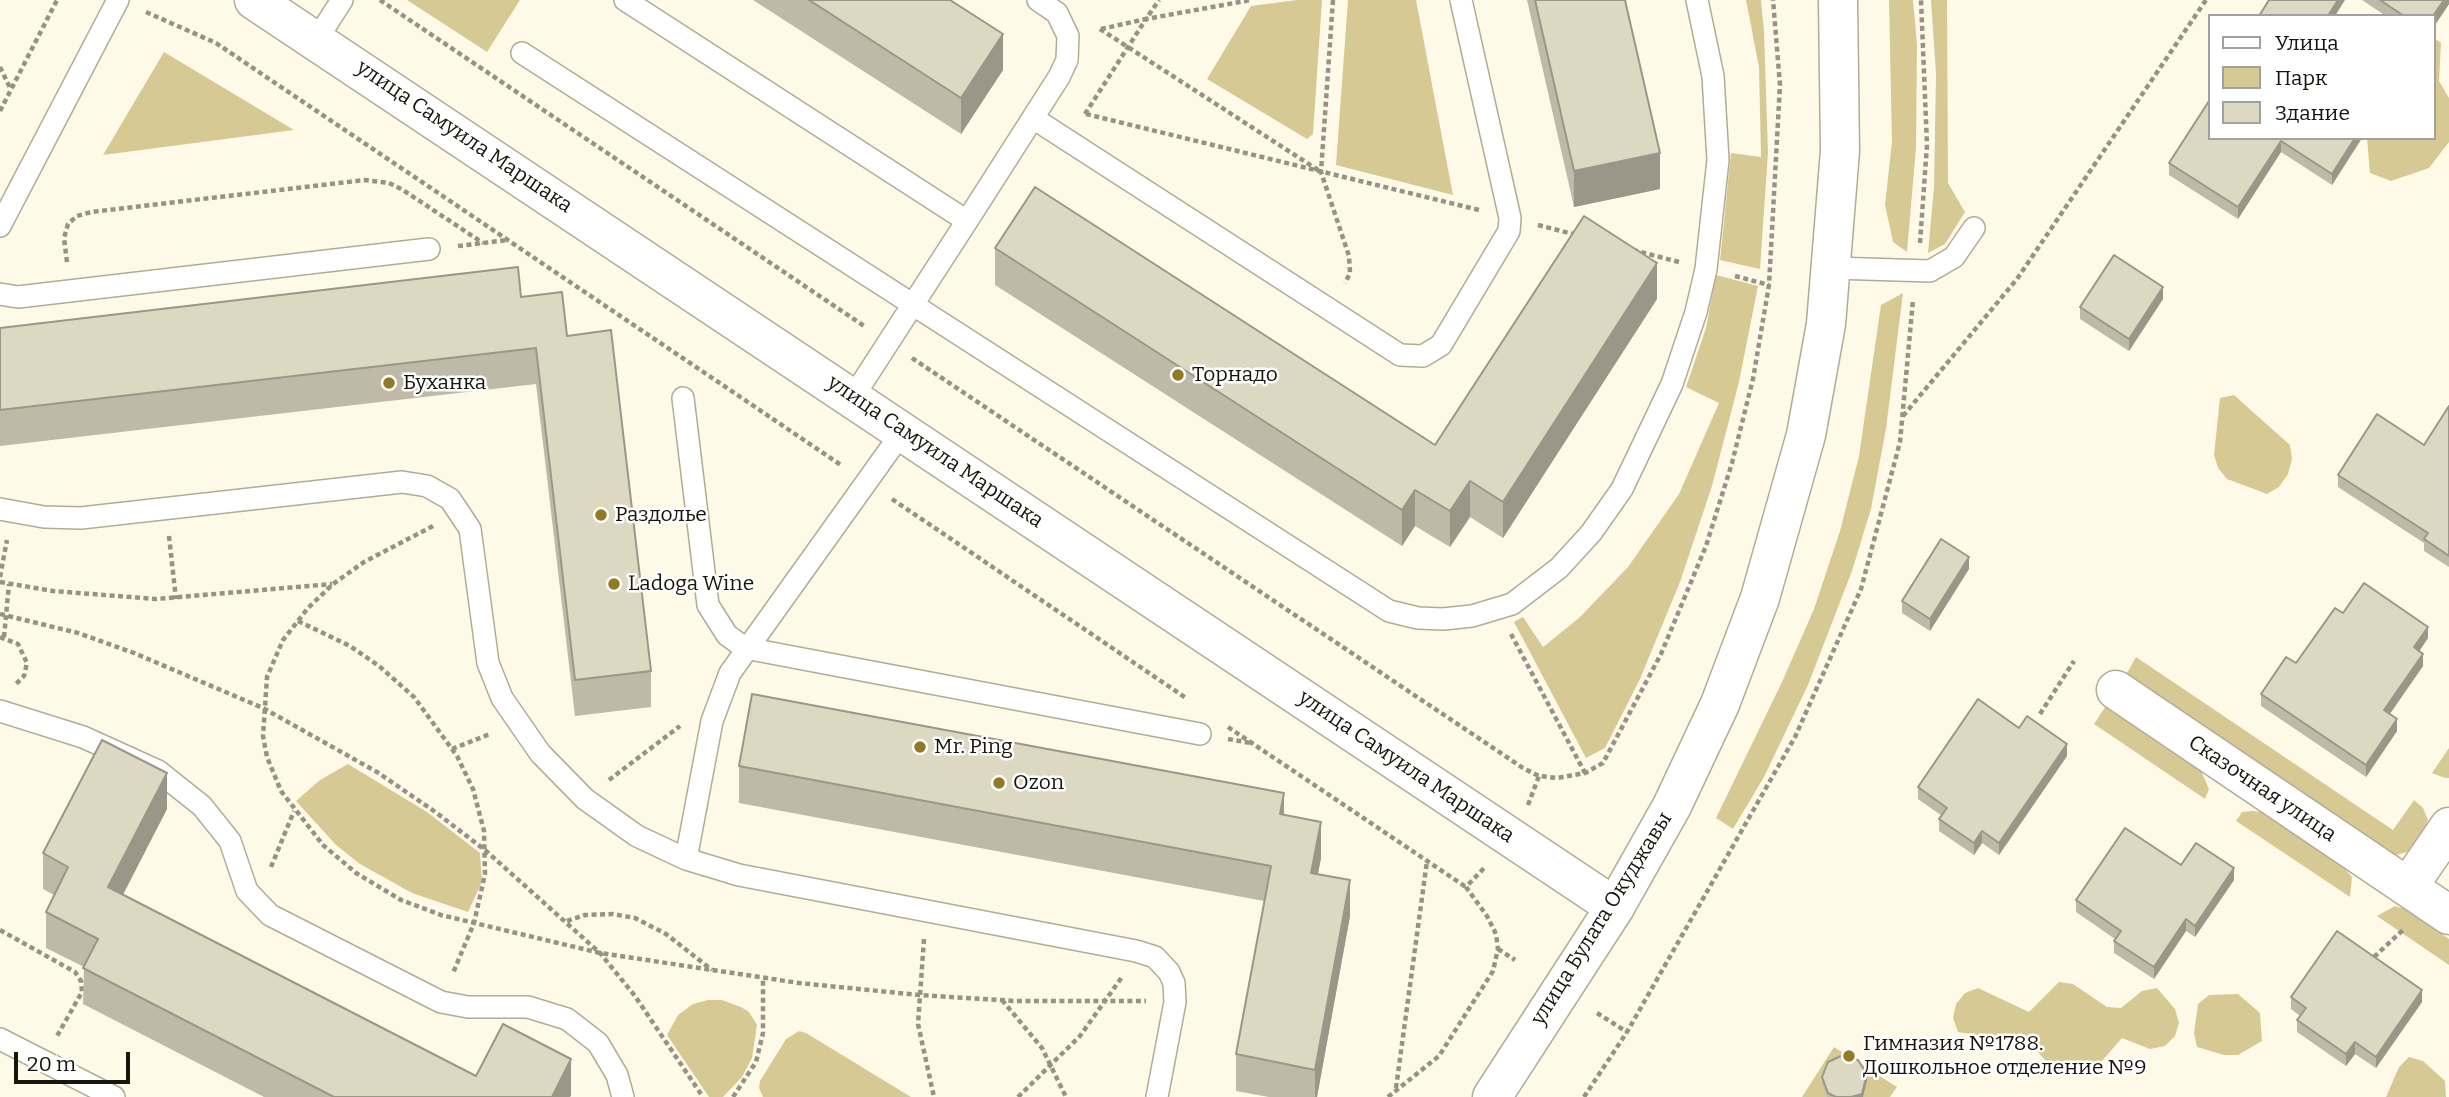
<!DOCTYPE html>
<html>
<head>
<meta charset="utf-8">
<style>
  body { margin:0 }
  #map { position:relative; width:2449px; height:1097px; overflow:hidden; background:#fffae8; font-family:Bitter,serif }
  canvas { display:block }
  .legend { position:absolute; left:2208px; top:14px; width:228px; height:126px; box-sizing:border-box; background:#fff; border:2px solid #a2a19e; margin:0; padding:9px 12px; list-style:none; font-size:21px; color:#17150d }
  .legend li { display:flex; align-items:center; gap:14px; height:35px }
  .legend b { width:35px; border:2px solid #a2a19e }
  .scale { position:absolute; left:14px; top:1052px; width:116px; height:32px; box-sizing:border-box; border:4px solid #17150d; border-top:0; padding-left:9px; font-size:21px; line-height:24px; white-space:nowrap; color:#17150d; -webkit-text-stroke:5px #fff; paint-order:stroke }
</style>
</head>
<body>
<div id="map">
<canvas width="2449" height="1097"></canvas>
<ul class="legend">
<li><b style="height:9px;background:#fff"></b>Улица</li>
<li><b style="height:19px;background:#d7c993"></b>Парк</li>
<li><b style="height:19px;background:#ddd8c2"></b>Здание</li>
</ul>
<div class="scale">20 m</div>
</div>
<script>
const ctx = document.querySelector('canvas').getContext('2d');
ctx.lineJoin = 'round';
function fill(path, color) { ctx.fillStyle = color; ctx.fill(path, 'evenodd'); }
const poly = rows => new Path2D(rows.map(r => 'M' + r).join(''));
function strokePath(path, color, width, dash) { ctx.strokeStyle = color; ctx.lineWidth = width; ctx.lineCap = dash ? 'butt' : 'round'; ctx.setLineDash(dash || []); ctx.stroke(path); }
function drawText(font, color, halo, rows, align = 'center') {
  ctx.font = font + ' Bitter,serif'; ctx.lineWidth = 5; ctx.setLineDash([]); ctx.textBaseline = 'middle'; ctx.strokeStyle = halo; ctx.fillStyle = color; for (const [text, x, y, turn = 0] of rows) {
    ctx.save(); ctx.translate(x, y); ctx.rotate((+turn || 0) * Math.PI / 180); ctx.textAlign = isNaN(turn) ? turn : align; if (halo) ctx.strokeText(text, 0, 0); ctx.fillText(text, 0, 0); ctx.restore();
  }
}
const green = poly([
  [407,0,520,0,487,52],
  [1297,0,1322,0,1313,134,1307,139,1207,79,1251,6],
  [1348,0,1416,0,1453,195,1336,165],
  [1746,0,1761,0,1764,31,1768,153,1760,269,1720,260,1731,153,1761,157,1759,67],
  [1889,0,1913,0,1917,44,1916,148,1907,252,1893,242,1885,205,1892,142],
  [1931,0,1947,0,1948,183,1965,212,1945,244,1928,253,1934,187,1936,74],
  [2433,37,2441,43,2439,81,2449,98,2449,142,2429,168,2391,181,2370,173,2367,138,2433,138],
  [164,52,294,130,103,155],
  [1716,275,1758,286,1739,382,1712,486,1680,582,1640,679,1605,748,1586,758,1514,622,1523,617,1543,647,1579,618,1628,567,1679,494,1719,403,1686,387,1706,328],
  [1903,293,1886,429,1871,509,1852,571,1808,685,1764,777,1733,829,1716,818,1782,682,1814,609,1840,531,1859,456,1881,305],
  [2234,395,2290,445,2292,459,2288,474,2279,487,2267,494,2227,479,2218,468,2214,455,2220,398],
  [2136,657,2393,830,2414,800,2423,808,2428,820,2423,833,2407,852,2396,855,2384,850,2127,673],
  [2105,707,2201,771,2209,789,2205,799,2094,724],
  [2449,748,2449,778,2445,778,2432,773],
  [348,764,427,812,480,853,482,882,468,912,412,893,360,864,336,845,296,801,320,780],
  [2252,811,2262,812,2345,869,2352,877,2350,897,2236,821,2242,812],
  [2395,906,2405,909,2449,939,2449,965,2377,916],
  [2059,982,2073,984,2107,1007,2121,1008,2142,991,2157,988,2175,1009,2179,1023,2175,1036,2165,1046,2150,1049,2122,1038,2094,1070,2078,1072,2050,1066,2031,1044,1958,1032,1953,1018,1956,1004,1965,993,1978,988,2029,1012],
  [2238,994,2260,1013,2262,1041,2238,1055,2224,1055,2197,1047,2194,1033,2198,1004,2209,995],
  [708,1000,722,1000,741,1007,749,1012,757,1025,752,1058,742,1077,723,1097,709,1097,667,1035,678,1015,693,1004],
  [799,1031,806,1033,911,1097,763,1097,759,1088,760,1081,786,1039],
  [1834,1047,1897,1087,1890,1097,1802,1097],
  [2409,1057,2423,1061,2445,1081,2446,1097,2386,1097,2399,1067]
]);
const path = poly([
  [380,0,864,326],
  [1333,0,1321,172,1349,256,1350,273,1345,283],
  [146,12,216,43,841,465],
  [1100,29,1318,170],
  [1101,29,1146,19,1159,0],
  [0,67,11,90],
  [0,111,57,0],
  [1085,114,1146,19,1251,0],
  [1086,114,1479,210],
  [1538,225,1577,235],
  [1920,243,1927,145,1921,0],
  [458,246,508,240],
  [1633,250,1679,262],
  [67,262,64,238,68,224,77,216,91,212,365,180,389,183,403,190,483,243],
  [1735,276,1769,285],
  [912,358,1523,768,1539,776,1557,778,1585,773,1603,763,1661,654,1706,546,1732,463,1753,379,1769,285,1780,85,1773,0],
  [1903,416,2017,279,2206,0],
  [892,499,1186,698],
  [433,526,364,562,333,584,308,608,283,640,267,677,263,736,267,757,281,791,323,845,356,873,401,900,441,915,600,953,799,983,919,995,1015,1001,1146,1001],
  [169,536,176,599],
  [0,577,7,540],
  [0,582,53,591,156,599,332,584],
  [0,614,78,633,134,653,263,708,377,772,434,811,485,850,600,953,635,996,703,1097],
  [298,621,350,646,379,666,414,697,457,756,473,789,484,831,485,874,474,923,453,973],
  [1511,634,1585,773],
  [0,637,18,644,27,663,24,676,14,686],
  [4,637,9,584],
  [2040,714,2074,661],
  [1228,727,1466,887],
  [1228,739,1251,743],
  [452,749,490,734],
  [609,780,680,726],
  [1528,805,1539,776],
  [271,867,294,811],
  [567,921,585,915,613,914,635,918,666,934,712,970],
  [0,930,75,972,81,981,82,992,57,1036],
  [924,939,918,1024,934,1097],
  [1498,949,1515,960],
  [2374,957,2403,930],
  [1002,1000,1042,1048,1066,1097],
  [1597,1013,1627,1032],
  [1396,1088,1427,861],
  [733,1097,756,1062,763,1033,763,978],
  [1018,1097,1080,1036,1122,977],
  [1388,1097,1439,1056,1493,971,1498,949,1496,934,1487,916,1466,887,1486,866],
  [1584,1097,1627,1032,1795,737,1861,589,1900,442,1913,300]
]);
const service = poly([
  [625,0,967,221,853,397],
  [317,39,342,0],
  [522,53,1389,611,1418,618,1443,619,1472,616,1512,604,1559,568,1591,533,1622,489,1672,384,1696,312,1706,269,1718,160,1713,76,1697,0],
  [1033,118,1400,355,1423,356,1441,345,1509,231,1510,218,1461,0],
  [967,221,1059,77,1067,60,1068,36,1057,13,1038,0],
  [0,226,118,0],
  [1833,268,1930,271,1954,257,1974,228],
  [0,294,18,297,429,249],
  [683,398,708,605,727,635,745,648,1200,734],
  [0,509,44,517,81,518,402,482,427,486,450,499,470,529,488,663,502,698,540,753,585,799,637,836,686,859,739,875,1136,951,1155,957,1169,972,1174,983,1175,1002,1157,1097],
  [0,711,83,737,158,771,202,806,230,841,247,891,270,915,441,1002,468,1007,528,1007,567,1019,598,1043,617,1075,623,1097],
  [686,859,712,721,730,673,903,431],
  [0,1039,114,1097]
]);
const minor = poly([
  [254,0,1615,907],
  [2116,690,2449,915],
  [2408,887,2449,827]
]);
const tertiary = poly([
  [1492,1097,1615,907,1672,806,1720,704,1760,598,1806,435,1826,324,1840,151,1838,0]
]);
const wall = poly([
  [753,0,950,0,1003,70,961,134],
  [1527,0,1625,0,1660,189,1574,207],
  [2362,0,2449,0,2449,4,2433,28,2433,16,2386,16],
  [2209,93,2209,138,2362,138,2332,185,2281,152,2238,219,2169,175,2169,163,2209,102],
  [995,248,1435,445,1657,299,1503,538,1470,517,1450,547,1415,526,1402,546,995,285],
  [521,297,567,336,651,671,651,707,575,716,536,384,0,446,0,328],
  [2163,299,2129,351,2080,319,2080,307],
  [2449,406,2449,567,2424,551,2424,543,2338,487,2338,475,2424,445],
  [1969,569,1930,631,1902,613,1902,601],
  [2343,613,2428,638,2419,651,2423,666,2390,714,2397,731,2366,777,2261,706,2261,694,2296,663],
  [2019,728,2067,756,1999,855,1982,843,1974,855,1939,831,1939,819,1942,816,1918,799,1918,787],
  [739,766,1284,815,1321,858,1318,874,1350,916,1317,1097,1269,1097,1236,1091,1236,1054,1264,901,739,803],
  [167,809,123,895,476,1076,571,1095,570,1097,264,1097,83,1004,84,967,46,948,46,912,54,895,43,889,43,853],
  [2181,865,2234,880,2195,937,2186,931,2154,979,2114,953,2114,941,2115,939,2076,912,2076,900],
  [2291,997,2422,1002,2376,1068,2355,1054,2346,1066,2297,1032,2297,1020,2300,1016,2291,1009],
  [1822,1077,1867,1080,1863,1097,1827,1097,1822,1083]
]);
const shadedWall = poly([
  [2338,0,2345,0,2335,16,2328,16],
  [2444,0,2449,0,2449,4,2433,28,2433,16],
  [1003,34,1003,70,961,134,961,98],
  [2355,138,2362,138,2332,185,2332,174],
  [2281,141,2281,152,2238,219,2238,207],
  [1660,153,1660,189,1574,207,1574,171],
  [1657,263,1657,299,1503,538,1503,502],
  [2163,287,2163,299,2129,351,2129,339],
  [1470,481,1470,517,1450,547,1450,511],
  [1415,490,1415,526,1402,546,1402,510],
  [1969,557,1969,569,1930,631,1930,619],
  [2428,627,2428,638,2414,659,2414,647],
  [2423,654,2423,666,2384,722,2384,710],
  [2397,719,2397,731,2366,777,2366,765],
  [2067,744,2067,756,1999,855,1999,843],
  [167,773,167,809,108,923,108,887],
  [1284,793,1284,830,1280,814],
  [1321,822,1321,858,1311,909,1311,873],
  [1982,831,1982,843,1974,855,1974,843],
  [2234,868,2234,880,2195,937,2195,926],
  [1350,880,1350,916,1317,1097,1315,1097,1315,1070],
  [2186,919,2186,931,2154,979,2154,967],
  [2422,990,2422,1002,2376,1068,2376,1057],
  [2355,1042,2355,1054,2346,1066,2346,1054],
  [571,1059,571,1095,570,1097,552,1097],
  [1867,1074,1867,1080,1863,1097,1851,1097]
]);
const building = poly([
  [809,0,950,0,1003,34,961,98,809,0],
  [1535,0,1625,0,1660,153,1574,171,1535,0],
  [2269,0,2338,0,2328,16,2259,16,2269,0],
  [2380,0,2444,0,2433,16,2404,16,2380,0],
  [2209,101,2209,138,2355,138,2332,174,2281,141,2238,207,2169,163,2209,101],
  [1035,187,1435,445,1584,216,1657,263,1503,502,1470,481,1450,511,1415,490,1402,510,995,248,1035,187],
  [2114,255,2163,287,2129,339,2080,307,2114,255],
  [518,267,521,297,562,292,567,336,611,330,651,671,575,680,536,348,0,410,0,328,518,267],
  [2449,406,2449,556,2424,539,2428,533,2338,475,2377,414,2424,445,2449,406],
  [1941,539,1969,557,1930,619,1902,601,1941,539],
  [2364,583,2428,627,2414,647,2423,654,2384,710,2397,719,2366,765,2261,694,2286,657,2296,663,2335,608,2343,613,2364,583],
  [752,694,1284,793,1280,814,1321,822,1311,873,1350,880,1315,1070,1236,1054,1271,866,739,766,752,694],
  [1978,699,2019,728,2027,716,2067,744,1999,843,1982,831,1974,843,1939,819,1947,808,1918,787,1978,699],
  [102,740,167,773,108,887,476,1076,503,1024,571,1059,552,1097,334,1097,83,968,98,939,46,912,68,867,43,853,102,740],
  [2125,828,2181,865,2196,843,2234,868,2195,926,2186,919,2154,967,2114,941,2121,931,2076,900,2125,828],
  [2337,931,2422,990,2376,1057,2355,1042,2346,1054,2297,1020,2306,1008,2291,997,2337,931],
  [1843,1055,1858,1060,1867,1074,1862,1094,1851,1097,1836,1097,1828,1093,1822,1077,1828,1062,1843,1055]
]);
const markers = [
  [1178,375,7,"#907b22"],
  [389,383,7,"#907b22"],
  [601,515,7,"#907b22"],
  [614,584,7,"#907b22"],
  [920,747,7,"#907b22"],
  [999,783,7,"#907b22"],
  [1849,1056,7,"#907b22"]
];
const streetNames = [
  ["улица Самуила Маршака",464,137,34],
  ["улица Самуила Маршака",935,452,34],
  ["улица Самуила Маршака",1406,767,34],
  ["Сказочная улица",2262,789,34],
  ["улица Булата Окуджавы",1602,919,-58]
];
const poiNames = [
  ["Торнадо",1192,375],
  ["Буханка",403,383],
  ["Раздолье",615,515],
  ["Ladoga Wine",628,584],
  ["Mr. Ping",934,747],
  ["Ozon",1013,783],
  ["Гимназия №1788.",1863,1044],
  ["Дошкольное отделение №9",1863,1068]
];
fill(green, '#d7c993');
strokePath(service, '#b1ac97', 24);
strokePath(minor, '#b1ac97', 41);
strokePath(tertiary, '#b1ac97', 41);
strokePath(path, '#969285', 4.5, [5, 3.5]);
strokePath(service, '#fff', 21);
strokePath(minor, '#fff', 38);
strokePath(tertiary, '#fff', 38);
fill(wall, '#bebaa7');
fill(shadedWall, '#9b9788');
fill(building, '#ddd8c2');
strokePath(building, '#9b9788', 2);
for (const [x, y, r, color] of markers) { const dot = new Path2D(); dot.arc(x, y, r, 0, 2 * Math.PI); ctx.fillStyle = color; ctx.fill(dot); strokePath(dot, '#fff', 2.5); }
drawText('21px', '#17150d', '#fff', streetNames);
drawText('21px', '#17150d', '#fff', poiNames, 'left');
</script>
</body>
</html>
